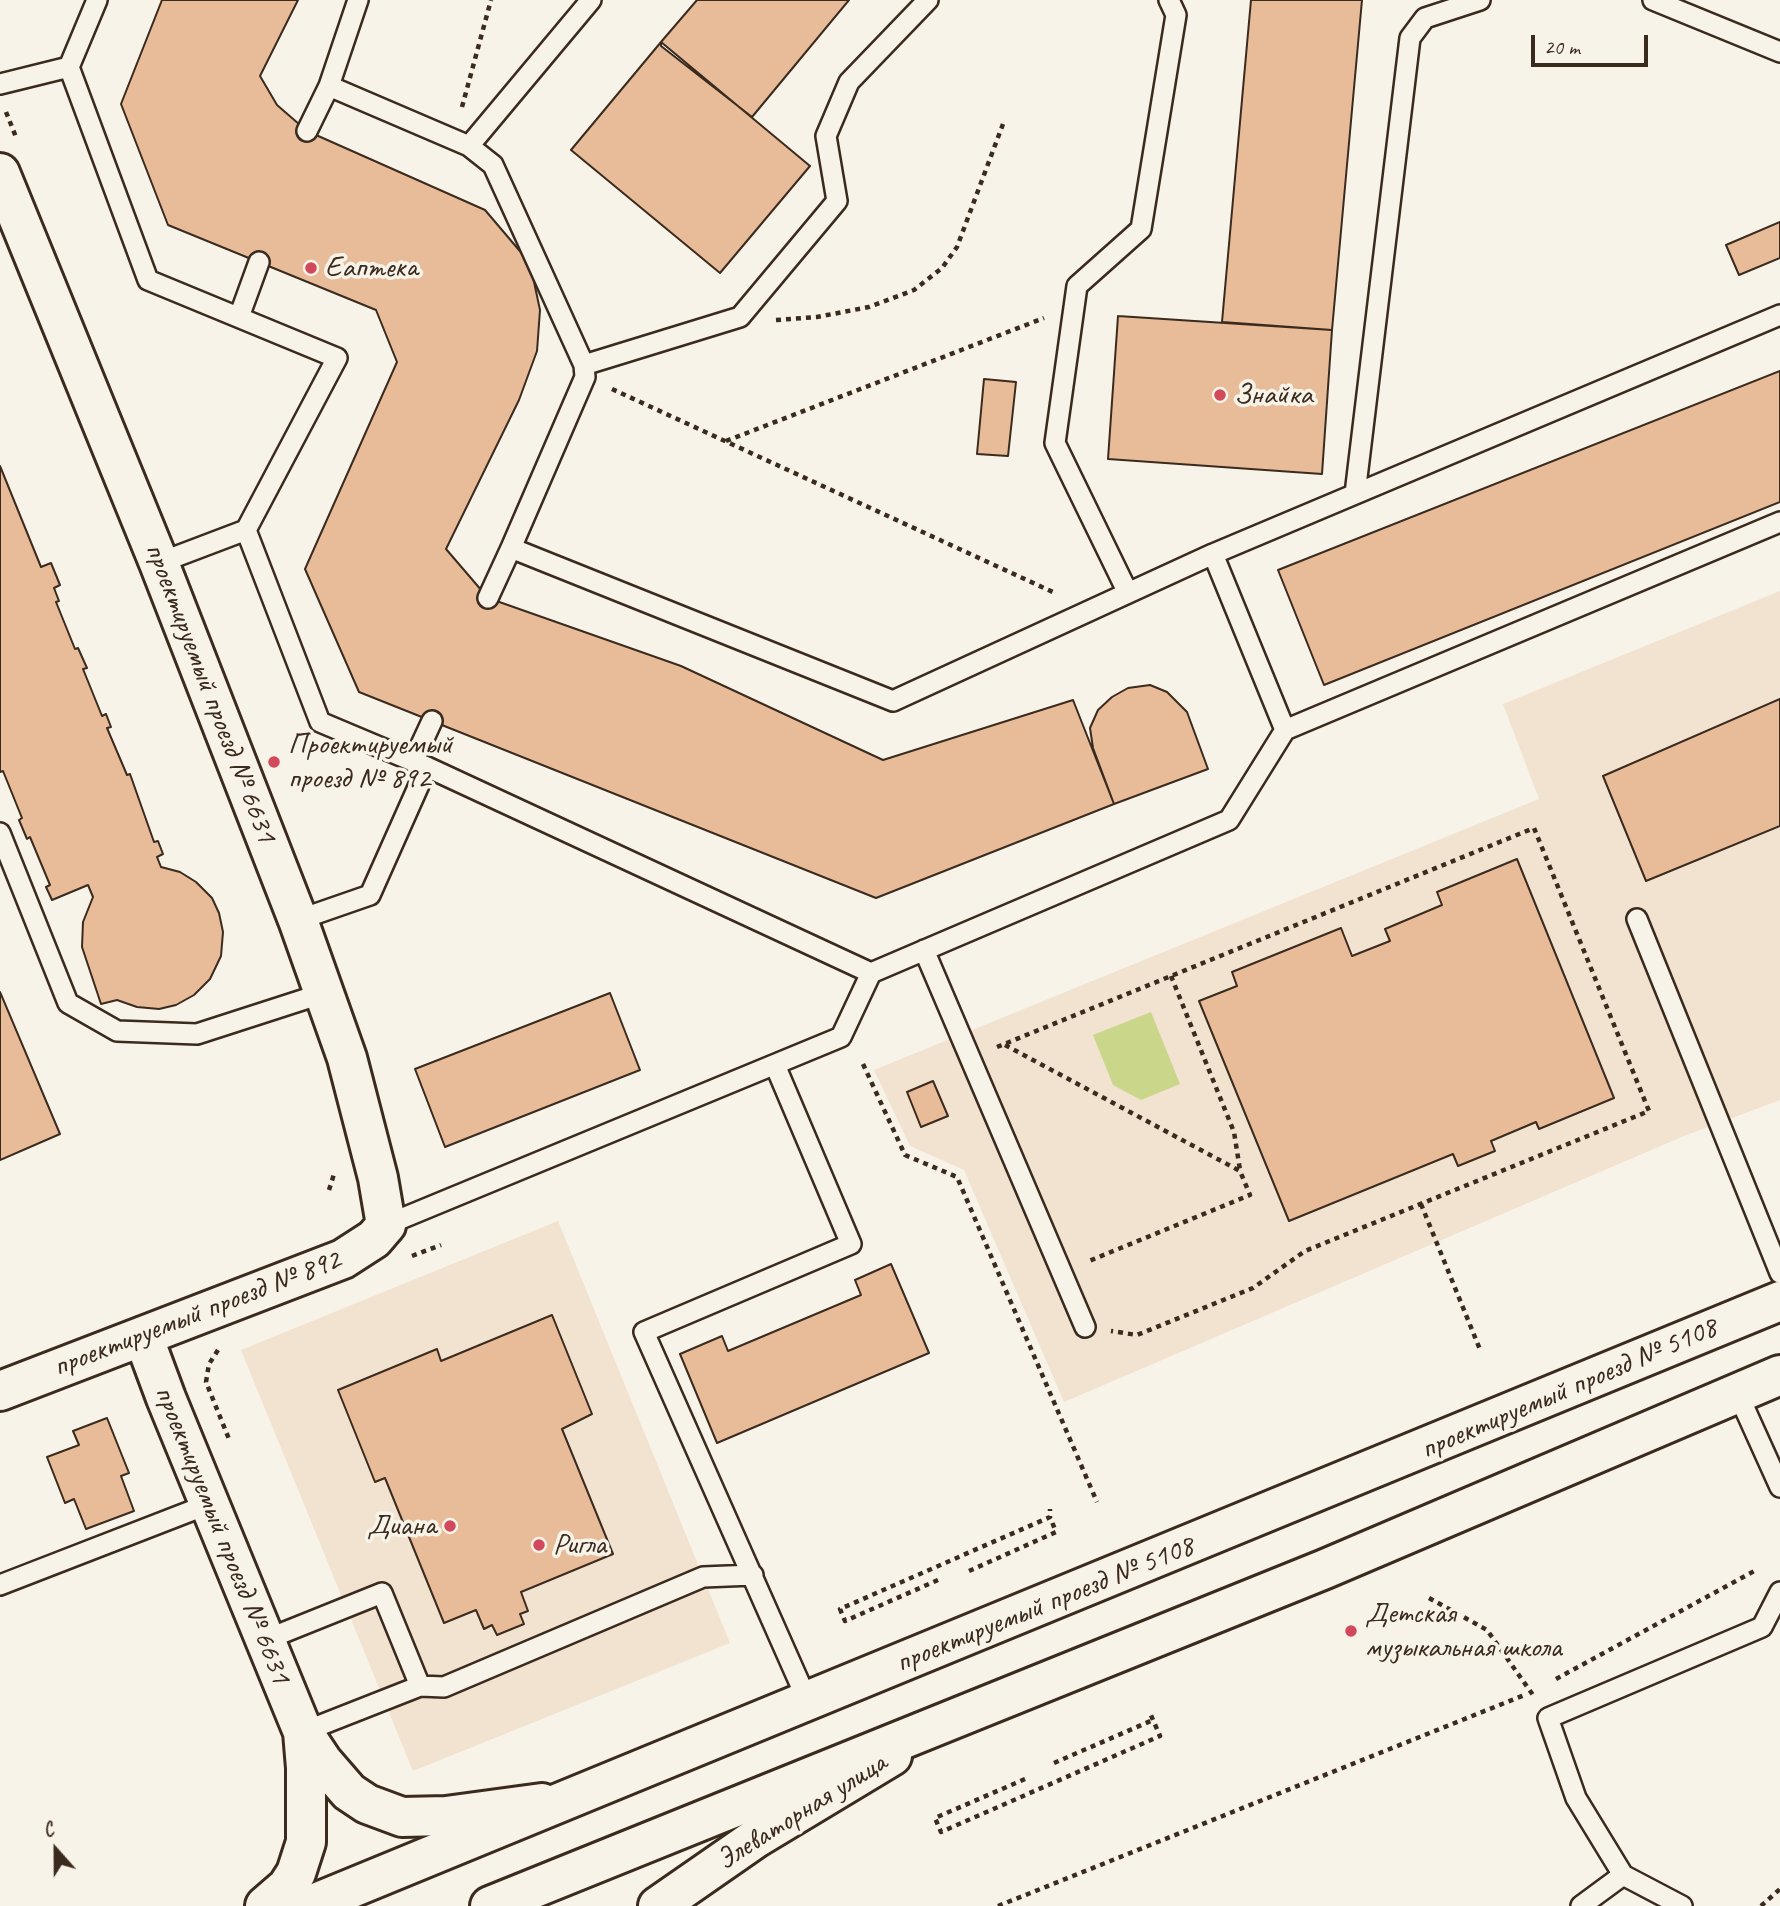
<!DOCTYPE html>
<html>
<head>
<meta charset="utf-8">
<style>
  body { margin:0 }
  #map { position:relative; width:1780px; height:1906px; overflow:hidden; background:#f7f3e8; font-family:Caveat,sans-serif }
  canvas { display:block }
  .north { position:absolute; left:21px; top:1815px; width:70px; height:70px; -webkit-text-stroke:5px #f7f3e8; paint-order:stroke; rotate:339deg; font-size:19px; font-weight:700; line-height:28px; text-align:center; color:#3b2a1e }
  .north::after { content:''; display:block; margin:auto; width:24px; height:32px; background:#3b2a1e; clip-path:polygon(50% 0,100% 100%,50% 72%,0 100%) }
  .scale { position:absolute; left:1531px; top:35px; width:117px; height:32px; box-sizing:border-box; border:4px solid #3b2a1e; border-top:0; padding-left:9px; font-size:21px; line-height:24px; white-space:nowrap; color:#3b2a1e; -webkit-text-stroke:5px #f7f3e8; paint-order:stroke }
</style>
</head>
<body>
<div id="map">
<canvas width="1780" height="1906"></canvas>
<div class="north">С</div>
<div class="scale">20 m</div>
</div>
<script>
const ctx = document.querySelector('canvas').getContext('2d');
ctx.lineJoin = 'round';
function fill(path, color) { ctx.fillStyle = color; ctx.fill(path, 'evenodd'); }
const poly = rows => new Path2D(rows.map(r => 'M' + r).join(''));
function strokePath(path, color, width, dash) { ctx.strokeStyle = color; ctx.lineWidth = width; ctx.lineCap = dash ? 'butt' : 'round'; ctx.setLineDash(dash || []); ctx.stroke(path); }
function drawText(font, color, halo, rows, align = 'center') {
  ctx.font = font + ' Caveat,sans-serif'; ctx.lineWidth = 7; ctx.setLineDash([]); ctx.textBaseline = 'middle'; ctx.strokeStyle = halo; ctx.fillStyle = color; for (const [text, x, y, turn = 0] of rows) {
    ctx.save(); ctx.translate(x, y); ctx.rotate((+turn || 0) * Math.PI / 180); ctx.textAlign = isNaN(turn) ? turn : align; if (halo) ctx.strokeText(text, 0, 0); ctx.fillText(text, 0, 0); ctx.restore();
  }
}
const built = poly([
  [1780,591,1780,1100,1684,1136,1064,1402,964,1170,910,1146,874,1070,1539,799,1503,704],
  [558,1221,730,1643,413,1771,241,1350]
]);
const green = poly([
  [1151,1012,1180,1084,1141,1100,1113,1085,1093,1035]
]);
const building = poly([
  [162,0,298,0,260,76,277,105,307,131,485,210,530,263,540,310,537,351,519,400,446,549,488,598,681,666,883,760,1073,700,1114,804,876,898,359,692,305,569,397,362,376,310,168,225,121,104,162,0],
  [697,0,849,0,752,117,661,46,661,42,697,0],
  [1251,0,1362,0,1332,330,1222,322,1251,0],
  [661,42,810,166,720,273,571,150,661,42],
  [1780,222,1780,258,1739,275,1726,245,1780,222],
  [1118,316,1332,330,1322,474,1108,459,1118,316],
  [1780,371,1780,502,1324,685,1278,570,1780,371],
  [984,379,1016,382,1008,456,977,454,984,379],
  [0,466,41,567,51,563,60,585,54,588,59,601,56,602,75,649,78,648,87,668,83,669,102,716,106,714,111,727,107,728,127,775,130,774,154,842,158,841,163,854,157,857,161,867,180,872,196,882,212,898,219,913,223,932,221,956,210,979,194,995,176,1005,159,1009,137,1007,117,1000,101,1004,82,947,83,922,93,897,88,885,52,900,46,887,50,885,30,837,27,839,19,820,22,818,3,771,0,772,0,466],
  [1150,685,1167,692,1187,712,1208,769,1114,804,1093,748,1090,728,1098,710,1112,697,1128,688,1150,685],
  [1780,699,1780,826,1646,881,1603,776,1780,699],
  [1517,859,1614,1098,1539,1129,1536,1122,1491,1141,1495,1151,1458,1166,1453,1154,1289,1221,1199,1001,1237,986,1232,972,1341,928,1352,956,1390,941,1385,929,1442,905,1437,892,1517,859],
  [0,992,60,1134,0,1160,0,992],
  [610,993,640,1070,445,1147,415,1069,610,993],
  [933,1081,948,1116,921,1127,907,1092,933,1081],
  [891,1264,929,1353,717,1443,680,1354,722,1336,728,1351,861,1295,855,1280,891,1264],
  [552,1315,592,1414,562,1429,613,1554,521,1592,528,1611,520,1614,524,1624,497,1635,492,1625,484,1629,476,1610,444,1623,385,1478,375,1482,338,1390,437,1349,441,1361,552,1315],
  [107,1418,129,1473,121,1476,134,1511,86,1529,74,1499,65,1503,47,1457,79,1445,73,1431,107,1418]
]);
const path = poly([
  [462,107,491,0],
  [6,112,16,137],
  [776,320,817,317,869,307,914,290,942,268,957,247,1003,124],
  [612,389,1055,593],
  [726,441,1044,318],
  [1171,976,1234,1132,1240,1170],
  [1005,1045,1240,1171,1250,1195,1089,1261],
  [997,1047,1534,828,1649,1111,1305,1251,1253,1288,1137,1335,1111,1331],
  [863,1064,905,1155,957,1177,1097,1502],
  [329,1190,335,1171],
  [1421,1204,1481,1352],
  [412,1256,441,1245],
  [218,1350,209,1364,206,1382,229,1439],
  [969,1571,1056,1532,1050,1517],
  [938,1580,845,1621,840,1609,1050,1517,1050,1509],
  [1429,1598,1487,1630,1533,1695],
  [1556,1679,1758,1569],
  [1054,1763,1153,1720],
  [1025,1779,935,1818,941,1832,1160,1736,1150,1713],
  [998,1906,1527,1694],
  [1761,1906,1780,1889]
]);
const service = poly([
  [358,0,329,86,469,146,493,165,584,365,585,377,511,548,893,701,1213,554,1285,730],
  [1653,0,1780,52],
  [69,67,148,280,337,358,246,530,320,722,427,767,871,973],
  [0,84,69,67,97,0],
  [307,131,329,86],
  [469,146,591,0],
  [239,317,259,262],
  [584,365,740,317,837,201,826,136,849,82,928,0],
  [1355,494,1410,38,1425,18,1480,0],
  [1213,554,1780,315],
  [159,563,246,530],
  [1127,591,1055,443,1077,286,1141,229,1176,15,1169,0],
  [488,598,511,548],
  [413,762,432,721],
  [0,833,68,1003,117,1031,197,1034,324,993],
  [1637,919,1780,1273],
  [298,920,370,895,427,767],
  [924,950,1085,1327],
  [775,1065,851,1244,644,1332,808,1702],
  [386,1225,841,1037,871,973,1229,820,1285,730,1780,522],
  [1738,1394,1780,1487],
  [0,1585,209,1504],
  [265,1640,382,1593,420,1686],
  [303,1732,420,1686,444,1687,703,1577,753,1575],
  [1623,1875,1682,1906],
  [1581,1906,1623,1875,1576,1798,1548,1718,1762,1627,1780,1592]
]);
const minor = poly([
  [0,173,159,563,298,920,347,1058,378,1178,386,1225,374,1239,343,1259,0,1391],
  [143,1336,166,1398,303,1732,323,1762,349,1792,367,1804,402,1817,446,1816,542,1803],
  [265,1906,287,1887,296,1873,306,1842,306,1768,303,1732],
  [658,1906,756,1838,892,1756]
]);
const secondary = poly([
  [308,1906,1780,1301],
  [490,1906,1325,1569,1780,1375]
]);
const markers = [
  [311,268,7,"#d1495b"],
  [1220,395,7,"#d1495b"],
  [274,762,7,"#d1495b"],
  [450,1526,7,"#d1495b"],
  [539,1545,7,"#d1495b"],
  [1351,1631,7,"#d1495b"]
];
const poiNames = [
  ["Еаптека",325,268],
  ["Знайка",1234,395],
  ["Проектируемый",288,745],
  ["проезд № 892",288,779],
  ["Диана",436,1526,"right"],
  ["Ригла",553,1545],
  ["Детская",1365,1614],
  ["музыкальная школа",1365,1648]
];
const streetNames = [
  ["проектируемый проезд № 6631",210,693,69],
  ["проектируемый проезд № 892",197,1314,-21],
  ["проектируемый проезд № 5108",1569,1389,-23],
  ["проектируемый проезд № 6631",222,1535,68],
  ["проектируемый проезд № 5108",1045,1605,-22],
  ["Элеваторная улица",802,1812,-32]
];
fill(built, '#f2e2d0');
fill(green, '#cad78b');
fill(building, '#e8bc98');
strokePath(building, '#3b2a1e', 2);
strokePath(service, '#3b2a1e', 24);
strokePath(minor, '#3b2a1e', 44);
strokePath(secondary, '#3b2a1e', 44);
strokePath(path, '#3b2a1e', 4.5, [5, 5]);
strokePath(service, '#f7f3e8', 19);
strokePath(minor, '#f7f3e8', 38);
strokePath(secondary, '#f7f3e8', 38);
for (const [x, y, r, color] of markers) { const dot = new Path2D(); dot.arc(x, y, r, 0, 2 * Math.PI); ctx.fillStyle = color; ctx.fill(dot); strokePath(dot, '#f7f3e8', 2.5); }
drawText('30px', '#3b2a1e', '#f7f3e8', poiNames, 'left');
drawText('30px', '#3b2a1e', '#f7f3e8', streetNames);
</script>
</body>
</html>
